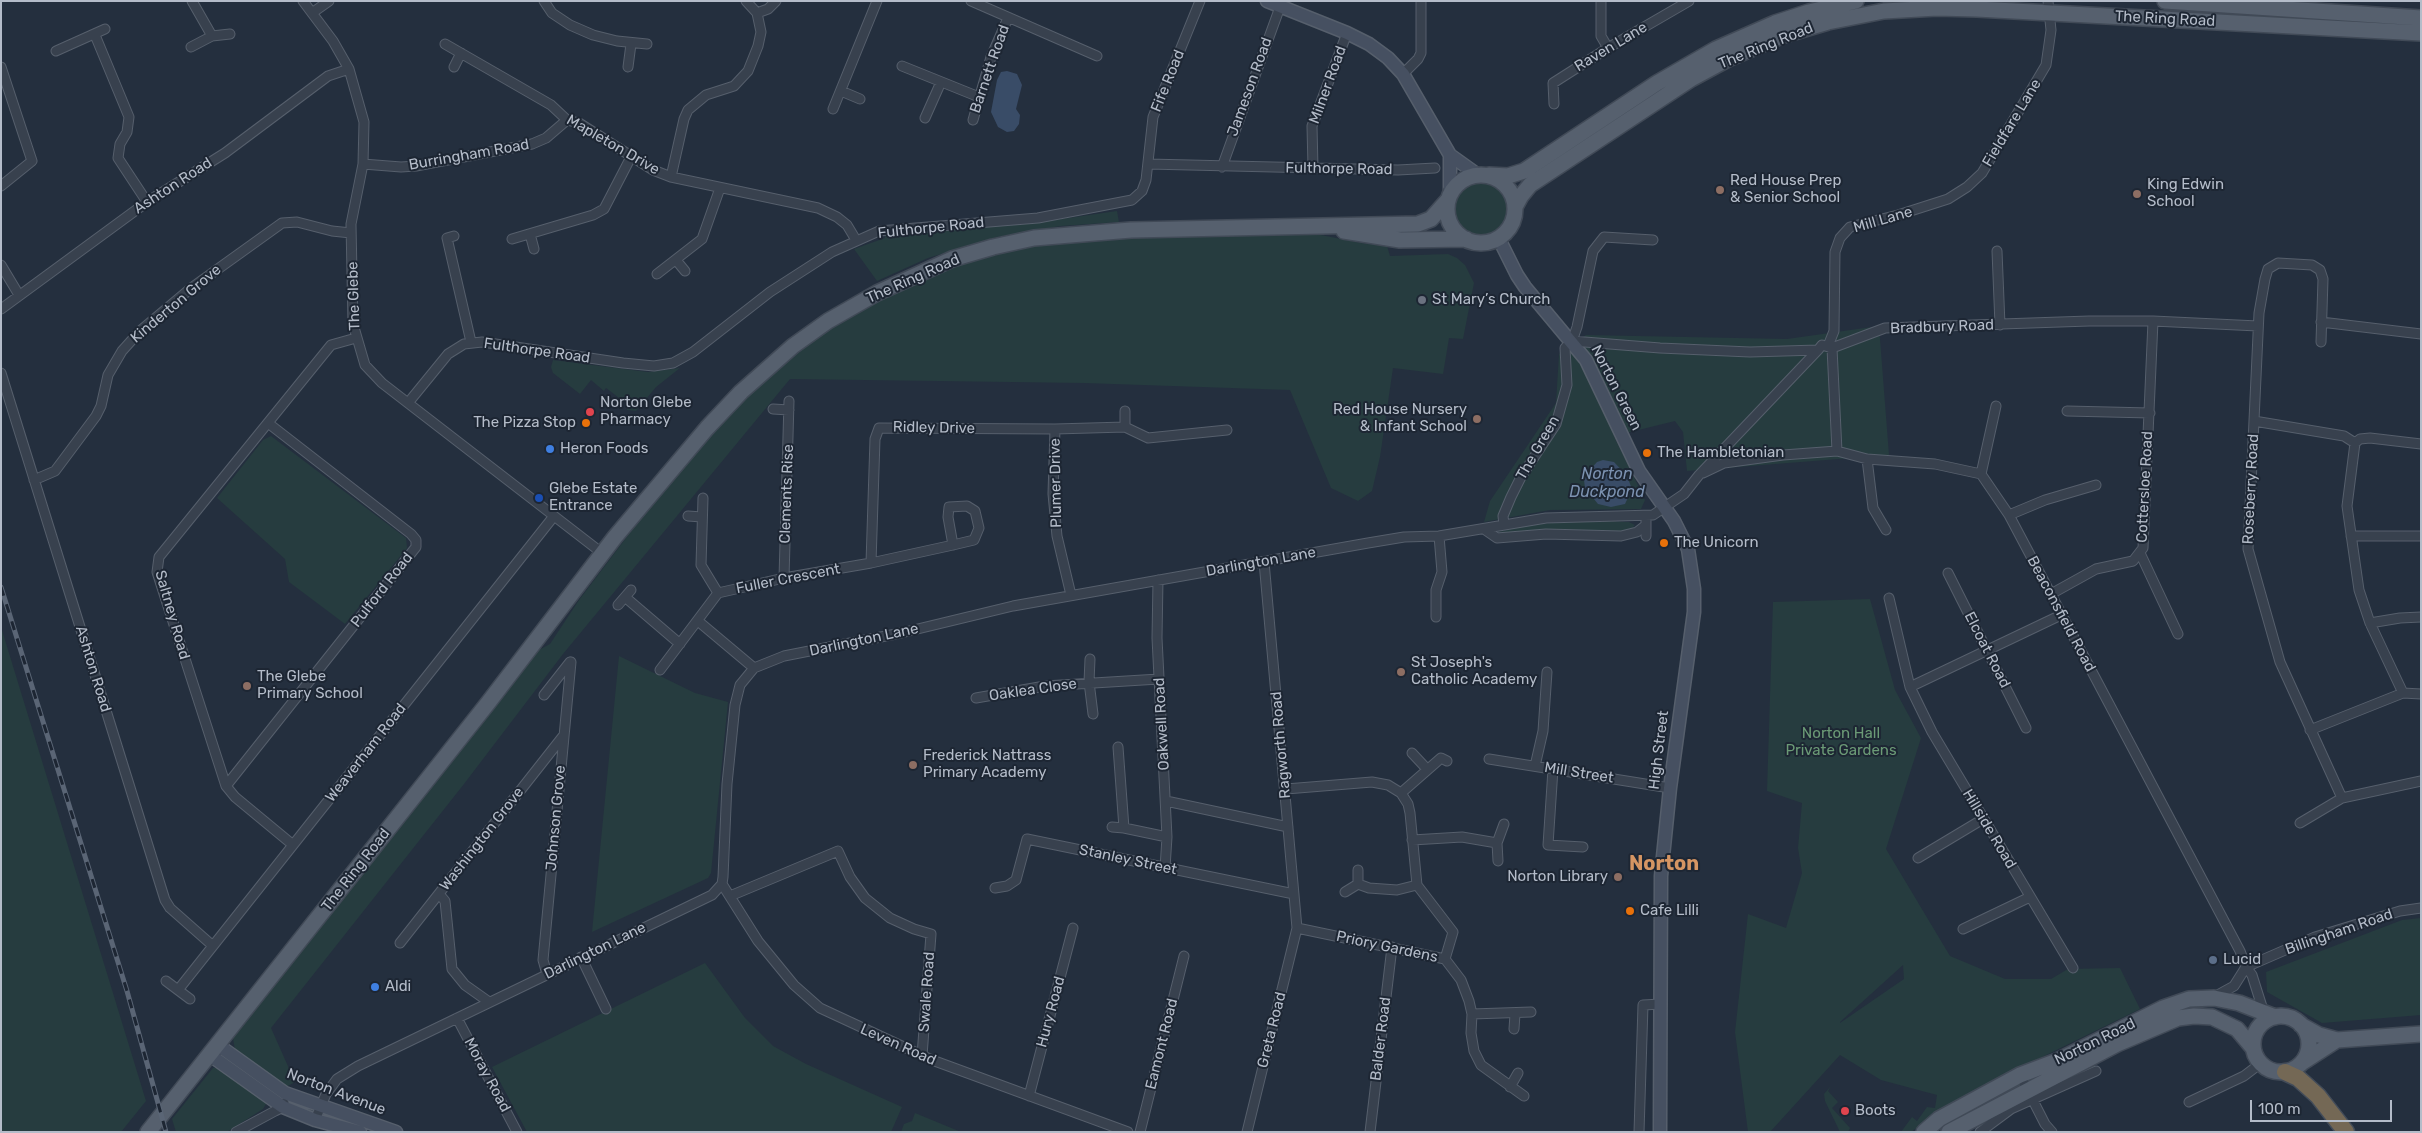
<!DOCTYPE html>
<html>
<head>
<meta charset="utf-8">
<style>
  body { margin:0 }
  #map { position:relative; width:2422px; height:1133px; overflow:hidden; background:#242f3e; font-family:Rubik,sans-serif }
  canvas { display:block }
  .frame { position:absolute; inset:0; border:2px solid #b4bcc9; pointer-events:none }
  .scale { position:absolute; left:2250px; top:1100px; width:142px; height:22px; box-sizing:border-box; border:2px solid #b4bcc9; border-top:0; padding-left:6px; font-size:15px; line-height:18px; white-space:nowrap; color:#b4bcc9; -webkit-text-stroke:4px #1d2633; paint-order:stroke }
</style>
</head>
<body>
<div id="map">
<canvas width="2422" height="1133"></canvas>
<div class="frame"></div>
<div class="scale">100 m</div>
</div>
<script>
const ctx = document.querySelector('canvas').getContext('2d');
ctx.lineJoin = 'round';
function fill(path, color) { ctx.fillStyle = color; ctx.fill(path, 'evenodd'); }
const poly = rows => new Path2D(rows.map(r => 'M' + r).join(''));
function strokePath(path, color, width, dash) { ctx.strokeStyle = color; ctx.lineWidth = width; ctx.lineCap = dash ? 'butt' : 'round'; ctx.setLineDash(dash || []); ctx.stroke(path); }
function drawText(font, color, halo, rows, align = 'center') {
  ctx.font = font + ' Rubik,sans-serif'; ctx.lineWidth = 4; ctx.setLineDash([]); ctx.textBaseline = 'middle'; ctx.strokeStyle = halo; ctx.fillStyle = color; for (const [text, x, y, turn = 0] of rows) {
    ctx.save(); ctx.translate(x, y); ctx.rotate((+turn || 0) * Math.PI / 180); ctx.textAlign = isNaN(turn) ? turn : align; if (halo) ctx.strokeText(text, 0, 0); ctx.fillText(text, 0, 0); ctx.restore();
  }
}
const green = poly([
  '1455 209a27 27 0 1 1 54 0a27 27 0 1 1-54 0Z',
  [1117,211,1119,222,1061,226,997,237,928,258,877,281,854,249,885,238,885,235,1034,223],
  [1311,233,1361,243,1387,246,1390,256,1448,254,1457,258,1465,265,1474,283,1463,339,1449,338,1443,374,1393,368,1380,457,1372,491,1358,501,1331,488,1290,390,1084,383,790,379,563,654,464,784,271,1028,295,1082,286,1087,235,1050,233,1038,236,1032,533,653,550,644,579,600,654,501,732,409,821,334,888,295,974,258,1034,246,1071,241,1163,235],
  [1879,326,1889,455,1687,471,1683,432,1675,421,1614,436,1645,500,1641,509,1550,510,1484,522,1490,501,1556,403,1559,354,1586,335,1787,339],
  [553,360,648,372,680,368,656,387,636,411,627,410,627,404,606,388,604,391,591,380,580,394,553,373,551,367],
  [271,436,406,538,407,548,345,624,289,582,285,559,217,498,263,440],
  [1585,520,1629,522,1635,525,1630,530,1622,532,1501,534,1498,532,1530,525],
  [1870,599,1895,690,1921,738,1886,849,1950,956,2005,979,2051,979,2068,969,2120,968,2140,1009,1975,1090,1940,1111,1911,1132,1901,1132,1912,1117,1917,1121,1927,1107,1935,1108,1937,1095,1881,1080,1840,1055,1770,1132,1748,1132,1735,1032,1748,914,1786,928,1802,873,1798,848,1802,803,1767,791,1773,602],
  [1903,965,1904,979,1840,1023,1840,1022],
  [1,627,146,1101,121,1132,1,1132],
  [619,656,695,693,728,702,711,873,708,878,592,932],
  [2421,918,2421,1015,2322,1023,2267,992,2266,972,2402,920],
  [705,963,745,1018,773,1046,806,1064,902,1107,891,1132,527,1132,492,1067],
  [223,1067,268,1101,263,1109,227,1132,176,1132,172,1119,213,1068],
  [1831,1086,1828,1091,1838,1102,1832,1108,1850,1128,1848,1132,1840,1132,1825,1101,1824,1094],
  [915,1113,961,1132,901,1132,904,1124,912,1121]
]);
const water = poly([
  [1007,71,1017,74,1022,85,1016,109,1020,115,1019,124,1014,131,1007,132,998,127,991,112,997,80,1001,72],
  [1603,460,1614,462,1627,476,1632,489,1625,504,1611,507,1598,504,1585,488,1584,480,1587,473,1597,462]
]);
const street = poly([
  [192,1,212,36],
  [303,1,333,41,349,69,364,122,363,164,351,224,353,324,365,365,382,383,602,553],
  [544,1,552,13,570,25,593,35,617,41,647,44],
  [971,1,1097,56],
  [1601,1,1601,36,1608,48],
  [312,13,329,1],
  [757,13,768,9,776,1],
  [95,35,129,117,127,132,120,144,118,158,147,202],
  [445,44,551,105,567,120,579,123,653,170,671,177,818,208,837,217,847,225,856,240],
  [191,47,212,36,230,34],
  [56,51,105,29],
  [902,66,979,97],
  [1,67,32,161,1,186],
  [454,67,461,53],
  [628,67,631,44],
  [1403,74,1418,59,1421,53,1421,1],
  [841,91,860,99],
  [1554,104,1553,83,1608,48,1689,1],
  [833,109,877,1],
  [925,118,941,82],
  [973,120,991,57,1008,18],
  [363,164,401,167,416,166,532,144,546,138,567,120],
  [1148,164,1398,170,1435,168],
  [1222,167,1280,7],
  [1313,168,1312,126,1347,33],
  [671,177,684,119,688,110,706,95,734,86,748,71,758,46,761,32,757,13,746,1],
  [530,234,534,249],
  [454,236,447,238,471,342],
  [512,239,593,215,604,209,631,157],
  [1997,251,2000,325],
  [676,260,685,271],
  [1,265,19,295],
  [657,274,702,239,720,188],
  [1,309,147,202,225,153,328,76,349,69],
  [2321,322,2421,334],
  [1572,341,1660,348,1750,352,1818,350,1822,345,1832,348,1885,328,2089,321,2153,321,2258,326],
  [2321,342,2323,279,2320,270,2312,265,2278,263,2268,269,2265,279,2259,313,2248,549,2280,662,2342,798],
  [1828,346,1834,331,1835,252,1840,238,1850,227,1898,215,1948,199,1967,187,1982,173,2046,65,2051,30,2048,1],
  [1832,348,1837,451],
  [1,373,165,900,170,908,213,946],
  [408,403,448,354,464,344,482,342,623,363,654,366,673,363,693,352,770,292,832,252,879,231,1038,218,1132,200,1142,191,1146,180,1153,117,1200,1],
  [773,409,789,410],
  [1125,411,1125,427,1148,438,1227,430],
  [2067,411,2150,413],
  [2254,421,2344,436,2355,443,2360,439,2370,438,2421,444],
  [1055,429,1053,494,1057,536,1071,595],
  [1867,459,1873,508,1886,530],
  [1703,473,1724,463,1783,455,1837,451,1867,459,1935,464,1981,474,2009,515,2240,951,2246,967,2252,975,2264,1013],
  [1981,474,1996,406],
  [34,480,55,471,96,416,101,406,108,375,122,351,140,331,190,289,282,223,297,222,332,231,351,233],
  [703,498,701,565,718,593],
  [2009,515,2045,500,2096,485],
  [688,516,702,517],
  [1504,525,1503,516,1511,497,1521,477,1556,424,1567,385,1565,348,1572,341,1577,327,1593,251,1604,237,1653,240],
  [1484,529,1497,538,1546,534,1621,536,1637,532,1646,525],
  [1646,536,1646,521],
  [2351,536,2421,536],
  [2140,553,2178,634],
  [871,563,875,439,879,428,1055,429,1125,427],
  [1948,573,2026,728],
  [784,578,789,401],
  [1158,580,1157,638,1167,837,1165,868],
  [2051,594,2096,569,2133,561,2143,548,2153,321],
  [625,597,680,644],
  [1889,598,1910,687,1932,732,2073,968],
  [618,605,631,590],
  [1436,617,1436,590,1442,572,1439,536],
  [698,621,754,668],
  [2370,623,2400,618,2421,617],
  [1090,659,1089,682,1093,714],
  [660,670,718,593,784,578,871,563,953,545,974,540,979,528,975,511,967,506,949,507,948,517,953,545],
  [1910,687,2061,615],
  [2403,693,2421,694],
  [544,695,570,662],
  [976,698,1045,686,1159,679],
  [2310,730,2403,693,2370,623,2359,590,2347,506,2355,443],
  [1118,747,1124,828,1167,837],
  [1412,753,1426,768],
  [1489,759,1670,788],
  [1535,766,1543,731,1547,672],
  [1553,769,1548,845,1583,847],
  [226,786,416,547,416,540,411,534,268,423],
  [1286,789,1372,782,1388,785,1401,793,1408,804,1410,813,1417,885,1453,932,1445,959],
  [1401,793,1441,758,1447,761],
  [1166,801,1288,827],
  [2300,823,2342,798,2421,781],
  [1112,827,1124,828],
  [1412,840,1462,837,1497,843],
  [293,845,235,797,226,786,157,572,159,557,331,345,356,338],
  [1918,858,1983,819],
  [1498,861,1497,843,1504,824],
  [722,884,758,941,794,985,820,1008,932,1060,1128,1132],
  [1358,884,1369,888,1397,890,1417,885],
  [995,888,1007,886,1016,880,1027,839,1294,894],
  [1345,892,1358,884,1358,870],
  [439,894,445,901,452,969,465,985,489,1002],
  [730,896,838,851,850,877,865,898,890,918,914,929,931,934,922,1056],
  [1297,928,1445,959,1461,980,1469,1001,1472,1014,1471,1033,1474,1051,1481,1065,1524,1096],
  [1963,929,2030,897],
  [400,943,564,735],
  [581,957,606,1009],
  [547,974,543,960,571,662],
  [166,981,190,999],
  [178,990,554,516],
  [2214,997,2234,986,2246,967,2315,937,2400,911,2421,908],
  [1472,1014,1531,1012],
  [457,1018,517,1132],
  [1514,1029,1515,1014],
  [2020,1075,2045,1124,2052,1132],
  [1510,1087,1518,1073],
  [1029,1096,1073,928],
  [2189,1102,2244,1076,2261,1063],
  [315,1120,326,1094,337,1079,358,1066,712,895,722,884,723,877,727,784,735,705,740,685,754,668,784,656,901,633,1013,606,1368,543,1404,537,1439,536,1546,518,1653,515,1684,494,1699,475,1818,350],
  [236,1132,275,1111,283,1107,284,1103],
  [1140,1132,1184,956],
  [1247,1132,1297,928,1264,562],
  [1370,1132,1392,947],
  [1639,1132,1643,1005,1661,1004],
  [1980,1132,2011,1109,2096,1071]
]);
const secondary = poly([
  [1267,1,1347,33,1369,44,1388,58,1403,74,1450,155,1450,194],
  [1450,155,1478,175],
  [1499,239,1517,275,1525,287,1586,360,1639,471,1674,521,1688,549,1694,589,1694,612,1670,788,1661,876,1660,1132],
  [218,1045,285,1093,396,1132],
  [210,1055,283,1107,315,1120,360,1132]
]);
const primary = poly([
  [2165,1,2421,18],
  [1489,175,1508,176,1524,171,1657,83,1716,49,1775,23,1809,12,1856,1],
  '1447 209a34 34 0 1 1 68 0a34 34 0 1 1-68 0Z',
  [1515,207,1521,196,1530,185,1691,79,1728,59,1784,35,1828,22,1884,11,1937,8,1977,9,2421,33],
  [1344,231,1400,240,1466,239],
  '2253 1044a28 28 0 1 1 56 0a28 28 0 1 1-56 0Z',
  [2301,1025,2319,1035,2337,1040,2421,1034],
  [2303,1062,2337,1040],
  [148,1132,488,703,615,537,707,428,741,392,793,346,828,321,877,293,952,259,993,247,1034,238,1131,230,1418,224,1431,219,1447,201],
  [1924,1132,1939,1119,2020,1075,2057,1061,2163,1008,2189,999,2214,998,2239,1003,2275,1017],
  [1949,1132,2117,1044,2178,1018,2194,1016,2212,1017,2237,1029,2253,1048]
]);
const highway = poly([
  [2285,1072,2298,1078,2318,1096,2346,1132]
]);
const rail = poly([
  [1,587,127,991,166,1132]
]);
const markers = [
  [1720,190,5,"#8d6e63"],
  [2137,194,5,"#8d6e63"],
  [1422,300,5,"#6b7280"],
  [590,412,5,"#e0444e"],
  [1477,419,5,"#8d6e63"],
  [586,423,5,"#e8710a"],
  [550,449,5,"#3f7fe0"],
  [1647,453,5,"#e8710a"],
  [539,498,5,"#1a4fb4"],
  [1664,543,5,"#e8710a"],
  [1401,672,5,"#8d6e63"],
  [247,686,5,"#8d6e63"],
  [913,765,5,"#8d6e63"],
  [1618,877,5,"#8d6e63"],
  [1630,911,5,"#e8710a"],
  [2213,960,5,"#5c6f8a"],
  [375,987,5,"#3f7fe0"],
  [1845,1111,5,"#e0444e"]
];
const streetNames = [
  ["The Ring Road",2165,19,3],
  ["The Ring Road",1766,46,-22],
  ["Raven Lane",1611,47,-31],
  ["Barnett Road",990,69,-71],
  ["Fife Road",1168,81,-68],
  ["Milner Road",1328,85,-70],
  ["Jameson Road",1250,87,-70],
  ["Fieldfare Lane",2012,123,-59],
  ["Mapleton Drive",613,145,30],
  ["Burringham Road",469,155,-10],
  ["Fulthorpe Road",1339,169,1],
  ["Ashton Road",173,186,-33],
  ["Mill Lane",1883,220,-16],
  ["Fulthorpe Road",931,228,-6],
  ["The Ring Road",913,279,-24],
  ["The Glebe",354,296,-92],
  ["Kinderton Grove",176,304,-40],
  ["Bradbury Road",1942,327,-2],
  ["Fulthorpe Road",537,351,8],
  ["Norton Green",1616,388,63],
  ["Ridley Drive",934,428,1],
  ["The Green",1538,448,-60],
  ["Plumer Drive",1056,483,-91],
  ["Cottersloe Road",2145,487,-87],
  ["Roseberry Road",2251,489,-87],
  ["Clements Rise",787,494,-88],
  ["Darlington Lane",1261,562,-10],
  ["Fuller Crescent",788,579,-11],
  ["Pulford Road",382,590,-52],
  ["Beaconsfield Road",2061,614,62],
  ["Saltney Road",172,615,74],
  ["Darlington Lane",864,640,-12],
  ["Elcoat Road",1987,650,63],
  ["Ashton Road",93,669,73],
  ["Oaklea Close",1033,690,-8],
  ["Oakwell Road",1162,724,-93],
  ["Ragworth Road",1281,745,-95],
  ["High Street",1659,750,-83],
  ["Weaverham Road",366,753,-52],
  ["Mill Street",1579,773,9],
  ["Johnson Grove",556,818,-85],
  ["Hillside Road",1989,829,59],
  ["Washington Grove",482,839,-52],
  ["Stanley Street",1128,860,12],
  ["The Ring Road",356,870,-52],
  ["Billingham Road",2339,932,-19],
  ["Priory Gardens",1387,947,12],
  ["Darlington Lane",595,951,-26],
  ["Swale Road",927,992,-86],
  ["Hury Road",1051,1012,-75],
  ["Greta Road",1272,1030,-76],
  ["Balder Road",1381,1039,-83],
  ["Norton Road",2095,1042,-26],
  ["Eamont Road",1162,1044,-76],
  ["Leven Road",898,1045,24],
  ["Moray Road",487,1075,62],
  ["Norton Avenue",336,1092,21]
];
const poiNames = [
  ["Red House Prep",1730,181],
  ["& Senior School",1730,198],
  ["King Edwin",2147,185],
  ["School",2147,202],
  ["St Mary’s Church",1432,300],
  ["Norton Glebe",600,403],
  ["Pharmacy",600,420],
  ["Red House Nursery",1467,410,"right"],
  ["& Infant School",1467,427,"right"],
  ["The Pizza Stop",576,423,"right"],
  ["Heron Foods",560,449],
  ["The Hambletonian",1657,453],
  ["Glebe Estate",549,489],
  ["Entrance",549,506],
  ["The Unicorn",1674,543],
  ["St Joseph's",1411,663],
  ["Catholic Academy",1411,680],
  ["The Glebe",257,677],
  ["Primary School",257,694],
  ["Frederick Nattrass",923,756],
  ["Primary Academy",923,773],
  ["Norton Library",1608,877,"right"],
  ["Cafe Lilli",1640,911],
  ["Lucid",2223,960],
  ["Aldi",385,987],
  ["Boots",1855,1111]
];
const parkNames = [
  ["Norton Hall",1841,734],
  ["Private Gardens",1841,751]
];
const waterNames = [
  ["Norton",1607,474],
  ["Duckpond",1607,492]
];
const districtNames = [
  ["Norton",1664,864]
];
fill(green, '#263c3f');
fill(water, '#394c67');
strokePath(street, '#565f6c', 11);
strokePath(secondary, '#565f6c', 15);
strokePath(primary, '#414a57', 18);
strokePath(highway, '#434c59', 19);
strokePath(street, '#38414e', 9);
strokePath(secondary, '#465061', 12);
strokePath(primary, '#56606e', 15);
strokePath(highway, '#746855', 16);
strokePath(rail, '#5a6575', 5);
strokePath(rail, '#1d2633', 3, [9]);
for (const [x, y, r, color] of markers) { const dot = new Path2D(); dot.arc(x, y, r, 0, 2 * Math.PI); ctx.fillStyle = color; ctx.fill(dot); strokePath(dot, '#1d2633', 2); }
drawText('15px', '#b4bcc9', '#1d2633', streetNames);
drawText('15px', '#b4bcc9', '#1d2633', poiNames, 'left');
drawText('15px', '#6b9a76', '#1d2633', parkNames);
drawText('italic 16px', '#7c92b1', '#1d2633', waterNames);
drawText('bold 20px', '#d59563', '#1d2633', districtNames);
</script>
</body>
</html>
